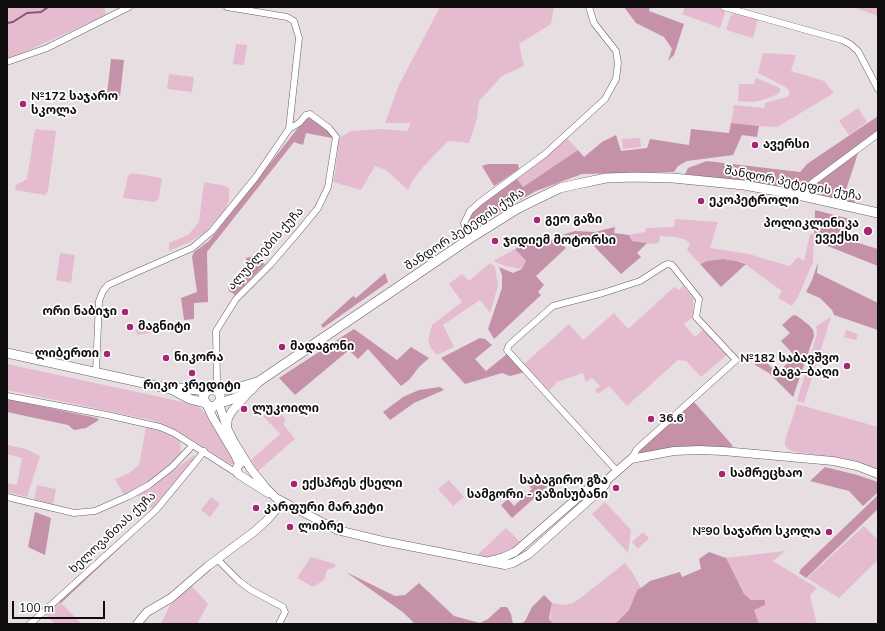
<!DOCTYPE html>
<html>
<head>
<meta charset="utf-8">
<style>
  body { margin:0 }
  #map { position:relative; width:885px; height:631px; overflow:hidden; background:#e7dee2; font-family:"Nunito Sans",sans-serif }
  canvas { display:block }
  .frame { position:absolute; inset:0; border:8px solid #100d0e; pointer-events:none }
  .scale { position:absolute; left:12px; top:601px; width:93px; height:18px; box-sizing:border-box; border:2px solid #100d0e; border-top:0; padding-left:5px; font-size:12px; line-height:14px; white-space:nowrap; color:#100d0e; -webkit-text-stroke:3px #fff; paint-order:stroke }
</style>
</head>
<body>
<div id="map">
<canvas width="885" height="631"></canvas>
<div class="frame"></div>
<div class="scale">100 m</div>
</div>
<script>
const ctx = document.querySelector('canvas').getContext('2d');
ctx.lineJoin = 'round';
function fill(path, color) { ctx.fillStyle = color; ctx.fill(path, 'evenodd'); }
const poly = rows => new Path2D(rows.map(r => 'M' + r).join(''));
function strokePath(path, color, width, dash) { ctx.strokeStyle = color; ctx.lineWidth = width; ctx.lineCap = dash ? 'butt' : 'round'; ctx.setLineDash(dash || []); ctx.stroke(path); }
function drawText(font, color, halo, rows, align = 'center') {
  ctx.font = font + ' "Nunito Sans","Noto Sans Georgian",sans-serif'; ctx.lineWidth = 3.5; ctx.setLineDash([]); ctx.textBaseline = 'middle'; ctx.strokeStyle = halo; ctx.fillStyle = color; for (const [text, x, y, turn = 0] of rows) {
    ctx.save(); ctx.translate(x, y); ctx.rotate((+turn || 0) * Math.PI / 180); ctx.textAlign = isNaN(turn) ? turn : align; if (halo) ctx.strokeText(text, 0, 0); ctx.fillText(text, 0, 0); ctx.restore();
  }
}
const green = poly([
  [7,7,104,7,106,15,7,60],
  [440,7,554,7,551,24,519,44,524,66,502,76,479,101,477,119,469,143,448,141,424,166,412,181,408,190,386,170,375,166,361,190,333,182,335,174,339,138,351,131,382,129,407,131,411,123,385,123,399,85],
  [685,7,714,7,724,10,725,13,720,28,682,14],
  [853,7,878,7,878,16],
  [734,13,758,19,753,38,726,30,730,17],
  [236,44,247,45,244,65,233,64],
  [763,53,796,55,791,71,824,81,834,93,777,127,759,126,731,123,734,105,764,108,765,103,787,97,790,93,787,88,758,73],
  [169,74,194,77,192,92,167,89],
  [756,78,780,88,780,91,778,94,766,99,755,102,738,101,739,84,754,84],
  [858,108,867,122,849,135,839,121],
  [35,129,56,131,48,191,45,195,15,190,16,185,27,179],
  [567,138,578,150,523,187,517,179,536,165],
  [640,138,641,147,623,149,622,139],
  [132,173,162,178,159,198,155,202,123,198,128,176],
  [204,182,226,186,229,189,229,200,224,212,205,232,190,242,169,251,169,243,188,235,199,222],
  [675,219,718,222,710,248,749,254,789,266,798,257,804,261,810,234,814,234,813,262,798,297,792,306,778,298,782,291,742,262,723,259,707,261,700,264,687,250,690,244,686,240,676,237,660,236,659,243,651,244,632,241,629,235,645,232,646,228,674,227],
  [515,249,526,261,522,269,505,266,493,261],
  [60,253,75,255,71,283,56,280],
  [490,263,495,267,498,286,490,313,480,300,443,325,454,347,439,354,436,354,430,347,428,340,432,325,462,302,449,284,462,274,469,281],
  [683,286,693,298,693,317,684,324,695,337,704,329,728,354,701,377,686,361,678,360,627,406,609,386,598,394,595,390,600,386,592,378,586,382,583,373,557,382,549,391,524,364,569,324,583,340,614,313,628,329,674,287,679,290],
  [831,317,804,403,797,401,817,334,816,326],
  [150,328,150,333,137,335,136,329],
  [846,330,858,334,856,340,844,337],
  [7,364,197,405,206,414,236,460,236,463,234,464,230,464,178,431,151,420,7,390],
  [797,404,878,427,878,470,851,460,796,452,789,450,785,445,785,440],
  [274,405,286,420,284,422,284,425,295,439,258,471,251,460,280,434,263,416],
  [146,427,164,432,178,439,180,442,181,453,163,471,146,484,124,495,115,479,129,473,139,465],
  [7,445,26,449,40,456,27,497,7,492,7,483,17,485,22,458,7,454],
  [194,455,195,458,152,509,137,495,153,486],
  [449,480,464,497,453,506,438,489],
  [37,485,56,489,53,504,34,500],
  [211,497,220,504,210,517,201,510],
  [605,502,631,530,628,553,592,514],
  [864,526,878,540,878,560,839,598,807,578],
  [506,528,522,544,497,558,475,557],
  [643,532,649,538,638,549,632,542],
  [785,551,773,561,817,588,810,595,817,624,759,624,754,610,765,605,751,600,744,594,725,558],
  [311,557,335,564,335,567,327,570,324,580,313,587,297,578],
  [625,563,632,572,641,588,637,590,629,610,617,622,613,624,555,624,550,621,552,603,563,605,573,603,579,599],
  [191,585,208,604,197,624,161,624,170,605],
  [58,600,82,624,55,624,44,613]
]);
const forest = poly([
  [624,7,650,7,649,11,684,24,674,55,668,61,672,49,664,37,636,23],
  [111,59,124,60,120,96,107,94],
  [878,116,878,130,799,189,685,174,688,168,707,161,800,172,807,164],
  [310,118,326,128,332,138,306,133,303,145,294,142,207,252,208,302,194,303,194,319,184,320,181,298,197,292,192,257,194,252,209,241,305,119],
  [731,123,759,126,757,137,742,135,733,155,687,161,678,166,674,172,582,174,536,191,470,229,469,220,474,210,517,179,523,187,578,150,584,157,602,142,616,135,621,151,647,148,650,139,689,145,691,129,729,133],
  [858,153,845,193,856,195,854,203,818,194,816,188,818,182],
  [488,164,518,164,519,169,494,186,482,166],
  [815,210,850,219,845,239,878,249,878,266,820,243,819,246,814,243],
  [615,227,614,233,629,235,632,241,647,243,637,253,641,257,621,274,588,240,583,245,572,234,562,244,566,248,536,276,544,285,538,292,541,295,494,339,488,329,502,288,502,275,499,267,513,273,522,269,526,261,515,249,533,239,537,247,559,236,575,231,595,232],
  [254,256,265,264,235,295,229,291,228,287,232,287,240,281,251,269,255,263,246,262,246,258],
  [723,259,736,261,746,264,721,287,700,264,707,261],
  [818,262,817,273,878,303,878,330,834,315,832,310,820,298,806,292,812,280],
  [385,273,388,282,323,328,321,325,353,296,356,298],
  [795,315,800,318,810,326,813,330,814,336,793,397,769,373,755,365,752,358,758,354,777,373,795,356,781,341,790,333,782,325,792,316],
  [354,329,397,360,411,347,429,358,419,367,409,380,401,386,368,349,358,359,349,350,295,395,279,378],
  [480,338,485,339,492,345,475,359,486,371,507,354,525,372,510,376,502,373,465,384,441,358],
  [440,387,444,390,414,403,390,420,383,412,403,397,419,390],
  [7,399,97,418,99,420,86,428,74,430,68,425,7,412],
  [692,402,695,403,733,446,729,448,692,446,673,447,642,453,640,453,639,451],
  [825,467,857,475,878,482,878,492,863,506,849,491,810,481],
  [529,475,538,485,545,479,550,484,512,518,501,505,508,499,514,506,532,489,524,480],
  [878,495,878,509,806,578,799,573,801,569],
  [35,512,51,518,45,555,28,547],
  [133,534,126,542,61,603,58,600],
  [709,552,726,558,744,594,751,600,765,600,765,605,754,610,759,624,613,624,617,622,629,610,637,590,641,588,650,581,680,572,682,577,701,569,699,559],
  [346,572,395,596,405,595,419,583,454,616,480,623,488,619,501,607,507,607,511,614,513,624,415,624,404,613],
  [544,595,552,603,549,618,550,621,555,624,521,624,525,621,532,607]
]);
const stream = poly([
  [7,23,13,22,27,13,41,12,48,7]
]);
const minor = poly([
  [724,7,842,40,850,44,858,51,878,89],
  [7,62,47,48,129,7],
  [806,197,808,190,812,183,878,134],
  [469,239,466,234,464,223,470,211,480,202,545,154,605,99,616,79,618,63,616,51,594,23,589,7],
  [96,372,99,301,103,291,108,285,130,275,192,248,212,231,256,177,289,129,299,38,294,21,287,17,227,7],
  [215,390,217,381,216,331,236,299,270,265,300,230,318,208,328,187,336,137,329,128,310,114,306,115,299,123,289,129],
  [7,396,107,415,160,427,174,433,238,474],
  [617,471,507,350,509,345,553,306,603,293,640,281,665,265,668,264,672,265,699,299,696,317,736,360,637,449,631,459],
  [7,497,74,513,95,511,129,496,149,485,172,467,193,445],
  [217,559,239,581,251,590,283,607,285,612,279,624],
  [30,624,156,510,198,459,204,451]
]);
const tertiary = poly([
  [219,404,227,428,233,440,250,468,266,488,276,498,337,530,383,541,505,565,513,563,529,554,598,492,605,485,607,480,631,459,674,451,699,450,723,451,833,461,857,466,878,474],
  [207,405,213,418,235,455,239,464],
  [227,427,228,418,232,411,249,392],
  [242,462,237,467,238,474,268,493],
  [489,561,504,557,515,552,597,481,607,480],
  [137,624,147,612,171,598,208,566,255,531,266,521,283,502]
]);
const secondary = poly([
  [7,353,171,389,190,399,205,403],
  [171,389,179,388,207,391],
  [216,390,220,394,220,402,213,407,207,405,203,398,205,393,209,390,233,389,257,382],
  [220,402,224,402,241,396,251,390,258,382,469,239,517,209,537,199,560,188,573,185,606,178,634,177,673,178,744,185,794,194,878,213]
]);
const markers = [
  [23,104,4,"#a72674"],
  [755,145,4,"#a72674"],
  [701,201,4,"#a72674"],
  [537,220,4,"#a72674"],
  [868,231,5,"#a72674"],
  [495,241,4,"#a72674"],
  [125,312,4,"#a72674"],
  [130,327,4,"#a72674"],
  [282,347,4,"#a72674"],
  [107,354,4,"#a72674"],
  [166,358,4,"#a72674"],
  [847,366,4,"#a72674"],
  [192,373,4,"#a72674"],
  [244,409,4,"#a72674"],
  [651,419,4,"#a72674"],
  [722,474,4,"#a72674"],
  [294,484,4,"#a72674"],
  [616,488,4,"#a72674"],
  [256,508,4,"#a72674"],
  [290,527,4,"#a72674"],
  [829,532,4,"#a72674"]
];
const poiNames = [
  ["№172 საჯარო",31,97],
  ["სკოლა",31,111],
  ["ავერსი",763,145],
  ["ეკოპეტროლი",709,201],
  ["გეო გაზი",545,220],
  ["პოლიკლინიკა",859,224,"right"],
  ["ევექსი",859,238,"right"],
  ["ჯიდიემ მოტორსი",503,241],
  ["ორი ნაბიჯი",117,312,"right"],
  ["მაგნიტი",138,327],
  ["მადაგონი",290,347],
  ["ლიბერთი",99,354,"right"],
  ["ნიკორა",174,358],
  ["№182 საბავშვო",839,359,"right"],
  ["ბაგა–ბაღი",839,373,"right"],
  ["რიკო კრედიტი",192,386,"center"],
  ["ლუკოილი",252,409],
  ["36.6",659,419],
  ["სამრეცხაო",730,474],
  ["საბაგირო გზა",608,481,"right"],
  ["სამგორი - ვაზისუბანი",608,495,"right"],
  ["ექსპრეს ქსელი",302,484],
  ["კარფური მარკეტი",264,508],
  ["ლიბრე",298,527],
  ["№90 საჯარო სკოლა",821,532,"right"]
];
const streetNames = [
  ["შანდორ პეტეფის ქუჩა",793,184,11],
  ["შანდორ პეტეფის ქუჩა",465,230,-33],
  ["ალუბლების ქუჩა",266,249,-48],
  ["ხელოვანთას ქუჩა",113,533,-43]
];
fill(green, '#e5bccf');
fill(forest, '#c491a9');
strokePath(stream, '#7e5a6b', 2);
strokePath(minor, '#675f63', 7);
strokePath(tertiary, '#675f63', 9);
strokePath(secondary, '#675f63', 10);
strokePath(minor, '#fff', 6);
strokePath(tertiary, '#fff', 8);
strokePath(secondary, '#fff', 9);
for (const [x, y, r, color] of markers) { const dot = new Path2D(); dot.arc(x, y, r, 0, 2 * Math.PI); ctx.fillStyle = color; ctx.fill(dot); strokePath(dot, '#fff', 1.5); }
drawText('bold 12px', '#100d0e', '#fff', poiNames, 'left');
drawText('12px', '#100d0e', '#fff', streetNames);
</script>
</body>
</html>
